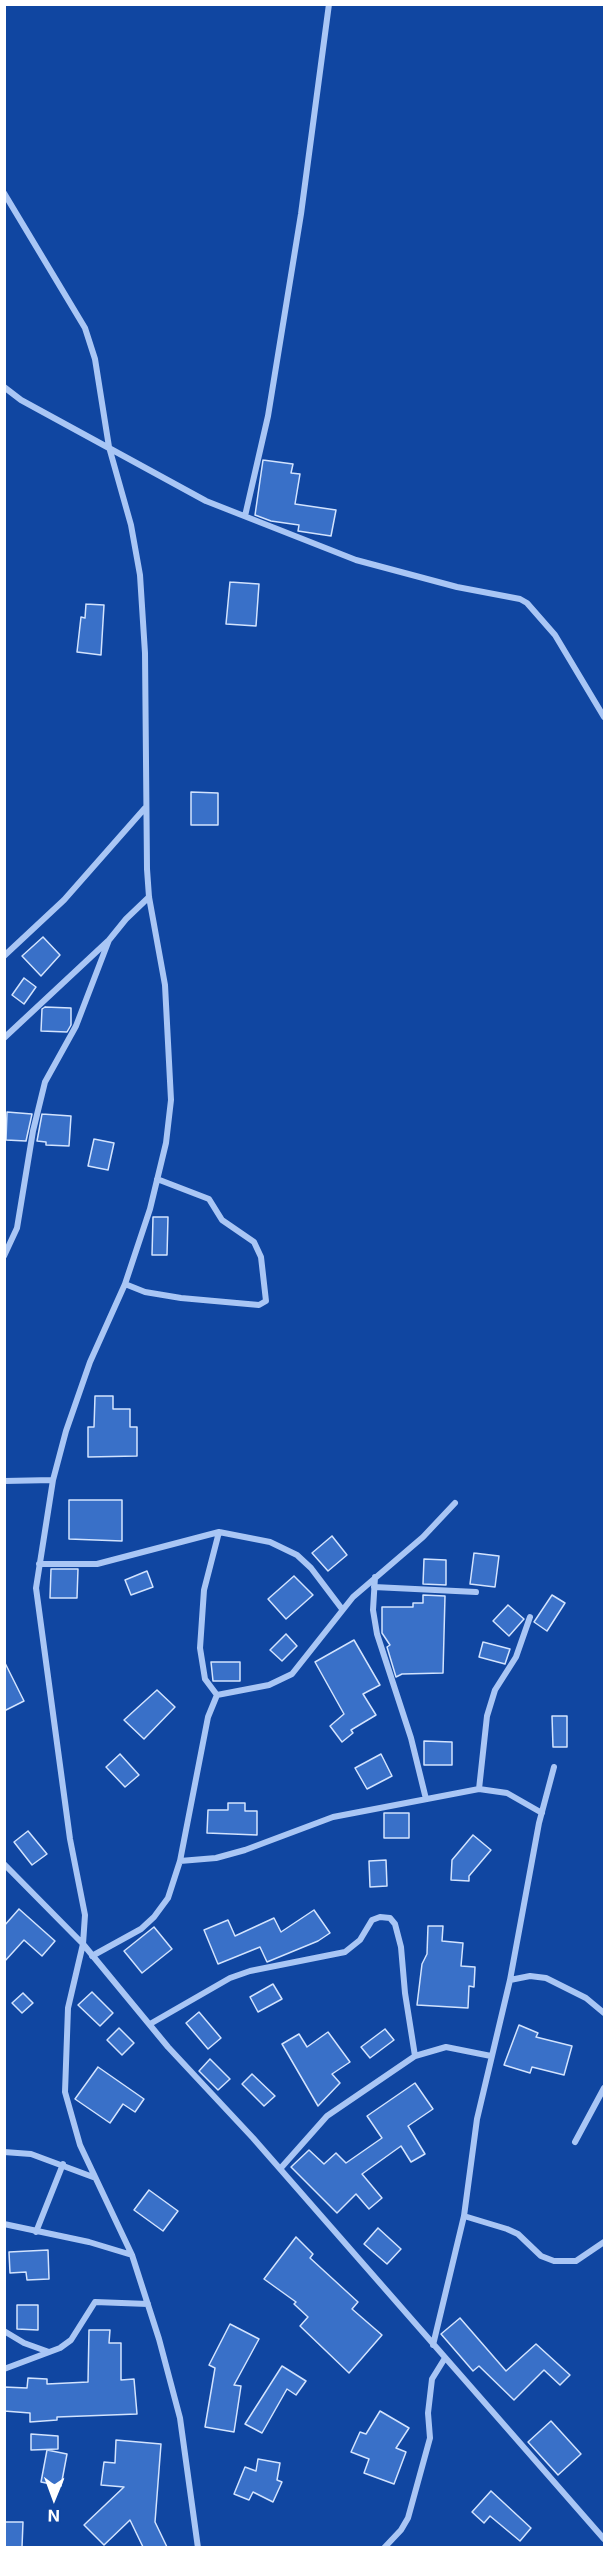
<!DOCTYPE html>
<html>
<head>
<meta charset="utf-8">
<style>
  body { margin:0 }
  #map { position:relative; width:609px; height:2552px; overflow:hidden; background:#1046a1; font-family:Inter,sans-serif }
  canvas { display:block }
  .frame { position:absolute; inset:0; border:6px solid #fff; pointer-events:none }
  .north { position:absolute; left:24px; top:2468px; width:60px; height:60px; -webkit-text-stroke:4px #1046a1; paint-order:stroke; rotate:181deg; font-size:16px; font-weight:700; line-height:24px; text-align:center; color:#fff }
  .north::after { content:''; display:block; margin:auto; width:21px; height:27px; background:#fff; clip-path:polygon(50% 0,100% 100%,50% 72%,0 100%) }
</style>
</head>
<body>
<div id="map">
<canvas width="609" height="2552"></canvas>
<div class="frame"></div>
<div class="north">N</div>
</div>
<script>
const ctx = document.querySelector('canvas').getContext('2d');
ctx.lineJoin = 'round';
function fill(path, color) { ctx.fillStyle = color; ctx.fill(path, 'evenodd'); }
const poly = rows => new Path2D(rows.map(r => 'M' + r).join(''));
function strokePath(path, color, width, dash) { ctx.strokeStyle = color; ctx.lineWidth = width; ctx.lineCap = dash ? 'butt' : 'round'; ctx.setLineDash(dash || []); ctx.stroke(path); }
const building = poly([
  [263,460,293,464,291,473,300,474,295,504,336,510,331,536,298,531,299,525,271,521,255,515,263,460],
  [230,582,259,584,256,626,226,624,230,582],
  [86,604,104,605,101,655,77,652,81,617,85,618,86,604],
  [191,792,218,793,218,825,191,825,191,792],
  [43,937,60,955,41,976,22,956,43,937],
  [24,978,36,987,24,1004,12,995,24,978],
  [45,1007,71,1008,71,1025,67,1032,41,1031,42,1009,45,1007],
  [7,1112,32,1114,26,1141,6,1140,7,1112],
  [42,1114,71,1116,69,1146,46,1145,46,1142,37,1141,42,1114],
  [94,1139,114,1143,108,1170,88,1166,94,1139],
  [153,1217,168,1217,167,1255,152,1255,153,1217],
  [95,1396,113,1396,113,1409,130,1409,130,1427,137,1427,137,1456,88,1457,88,1427,94,1427,95,1396],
  [69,1500,122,1500,122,1541,69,1539,69,1500],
  [332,1536,347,1555,328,1571,312,1553,332,1536],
  [474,1553,499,1556,495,1587,470,1584,474,1553],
  [424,1559,446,1560,446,1585,423,1584,424,1559],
  [51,1569,78,1569,77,1598,50,1598,51,1569],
  [147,1571,153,1587,131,1595,125,1580,147,1571],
  [294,1576,313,1595,286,1619,268,1599,294,1576],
  [423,1595,445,1596,443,1673,402,1674,396,1677,387,1647,390,1645,382,1633,382,1607,413,1607,413,1603,423,1603,423,1595],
  [552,1595,565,1603,547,1631,534,1622,552,1595],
  [508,1605,524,1619,509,1636,493,1621,508,1605],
  [286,1634,297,1646,282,1661,270,1650,286,1634],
  [354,1640,380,1685,363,1694,376,1715,351,1730,353,1733,342,1742,330,1726,344,1714,315,1662,354,1640],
  [483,1642,510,1649,505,1664,479,1657,483,1642],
  [4,1661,24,1701,4,1711,4,1661],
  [211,1662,240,1662,240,1681,213,1681,211,1662],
  [157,1690,175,1707,144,1739,124,1720,157,1690],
  [552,1716,567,1716,567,1747,553,1747,552,1716],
  [424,1741,452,1742,452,1765,424,1765,424,1741],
  [120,1754,139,1775,125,1787,106,1767,120,1754],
  [381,1754,392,1776,367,1789,355,1768,381,1754],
  [228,1803,245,1803,245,1811,257,1811,257,1835,207,1833,208,1810,228,1810,228,1803],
  [384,1813,409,1813,409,1838,384,1838,384,1813],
  [28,1831,47,1854,32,1865,14,1842,28,1831],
  [473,1835,491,1850,469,1876,469,1881,451,1880,452,1860,473,1835],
  [386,1860,387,1886,370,1887,369,1861,386,1860],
  [19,1909,55,1941,42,1956,24,1940,4,1962,4,1926,19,1909],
  [314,1910,330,1933,318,1941,267,1962,260,1947,218,1964,204,1930,228,1920,235,1936,274,1918,281,1932,314,1910],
  [428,1926,443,1926,442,1941,463,1943,461,1966,475,1967,474,1987,469,1986,468,2008,417,2005,422,1964,427,1954,428,1926],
  [154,1927,172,1949,142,1973,124,1951,154,1927],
  [273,1984,282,1999,258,2012,250,1997,273,1984],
  [92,1992,113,2013,100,2026,78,2005,92,1992],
  [23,1993,33,2003,22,2013,12,2003,23,1993],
  [199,2012,221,2038,208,2049,186,2023,199,2012],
  [519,2025,538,2033,536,2037,572,2046,564,2075,532,2067,530,2073,504,2065,519,2025],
  [119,2028,134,2043,122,2055,107,2040,119,2028],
  [385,2029,394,2040,370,2058,361,2047,385,2029],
  [328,2032,350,2062,332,2074,340,2083,318,2106,282,2044,299,2034,307,2047,328,2032],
  [210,2059,230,2079,218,2090,199,2071,210,2059],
  [98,2067,144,2099,135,2112,123,2104,110,2123,75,2099,98,2067],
  [252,2074,275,2096,264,2106,242,2084,252,2074],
  [415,2083,433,2109,408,2126,425,2154,411,2162,401,2146,362,2174,382,2198,369,2209,356,2194,337,2213,291,2167,309,2150,324,2164,336,2153,346,2163,382,2138,367,2116,415,2083],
  [149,2190,178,2211,163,2231,134,2210,149,2190],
  [378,2228,401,2249,387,2264,364,2244,378,2228],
  [296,2237,313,2254,310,2258,358,2302,352,2309,382,2335,349,2373,300,2326,308,2317,294,2304,296,2302,264,2279,296,2237],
  [48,2250,49,2279,27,2280,26,2272,10,2273,9,2252,48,2250],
  [17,2305,38,2305,38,2330,17,2329,17,2305],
  [460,2318,506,2371,536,2344,570,2375,560,2385,544,2370,514,2400,479,2366,473,2371,441,2334,460,2318],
  [230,2324,259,2339,234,2385,241,2386,234,2432,205,2427,215,2368,209,2365,230,2324],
  [89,2330,110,2330,109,2343,121,2343,121,2380,134,2379,137,2414,57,2417,57,2420,30,2422,30,2413,4,2411,4,2387,27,2388,28,2378,47,2379,47,2384,88,2382,89,2330],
  [282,2366,306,2381,296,2395,287,2389,262,2433,245,2424,282,2366],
  [380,2411,409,2428,396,2448,406,2452,394,2484,364,2473,369,2459,351,2452,360,2432,366,2434,380,2411],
  [551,2421,581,2454,558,2475,528,2442,551,2421],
  [31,2434,58,2436,58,2449,31,2450,31,2434],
  [116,2440,161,2444,155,2522,167,2547,143,2547,130,2520,104,2545,84,2525,124,2487,101,2485,104,2462,115,2463,116,2440],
  [47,2450,67,2454,61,2486,41,2482,47,2450],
  [258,2459,280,2463,277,2480,282,2482,273,2502,253,2492,249,2500,234,2494,245,2467,256,2471,258,2459],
  [491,2491,531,2528,520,2541,490,2516,484,2523,472,2512,491,2491],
  [4,2522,23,2522,22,2547,4,2547,4,2522]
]);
const minor = poly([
  [4,193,85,328,95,359,109,447,131,525,140,575,145,653,147,869,149,897,165,985,171,1100,166,1143,150,1209,125,1284,90,1362,66,1431,53,1480,36,1588,70,1839,85,1915,83,1944,68,2008,65,2092,80,2145,132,2255,159,2339,180,2418,198,2548],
  [4,387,21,400,206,501,356,560,457,587,520,599,527,603,555,635,604,717],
  [245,516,268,416,301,214,329,4],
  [4,956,64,900,145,808],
  [4,1038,109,940,126,919,149,897],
  [4,1256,17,1228,33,1131,45,1082,76,1026,109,940],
  [125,1284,145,1292,181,1298,259,1305,266,1301,261,1257,254,1242,222,1220,209,1199,157,1179],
  [4,1481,53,1480],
  [39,1564,97,1564,219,1532,270,1542,297,1555,311,1568,342,1609],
  [375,1577,373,1610,377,1634,411,1738,426,1799],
  [374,1587,476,1592],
  [217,1695,205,1679,200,1648,204,1590,219,1532],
  [479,1789,487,1716,495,1690,516,1657,530,1617],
  [180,1861,216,1858,245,1850,333,1817,479,1789,507,1793,542,1813],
  [4,1864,83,1944,168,2047,253,2138,604,2539],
  [92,1956,141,1929,154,1917,168,1898,180,1861,208,1717,217,1695,269,1685,292,1674,353,1597,423,1537,455,1503],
  [510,1980,530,1976,546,1978,586,1998,604,2013],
  [150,2024,230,1978,250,1971,345,1952,360,1940,372,1920,380,1917,390,1918,395,1924,401,1947,405,1993,415,2056],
  [575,2142,604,2088],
  [4,2152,31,2154,93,2177],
  [280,2169,327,2116,415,2056,446,2047,491,2056],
  [464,2216,507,2229,518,2234,541,2256,554,2261,576,2261,604,2242],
  [4,2224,89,2242,132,2255],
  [36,2232,63,2164],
  [4,2331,24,2343,49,2352],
  [433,2345,464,2216,477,2119,510,1980,539,1823,554,1767],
  [4,2369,60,2348,71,2340,95,2302,148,2304],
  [384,2548,401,2530,408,2518,430,2438,428,2413,432,2379,445,2358]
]);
fill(building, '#3970c8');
strokePath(building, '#d2e3fe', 1.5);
strokePath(minor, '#a9c6f5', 6);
</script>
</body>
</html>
